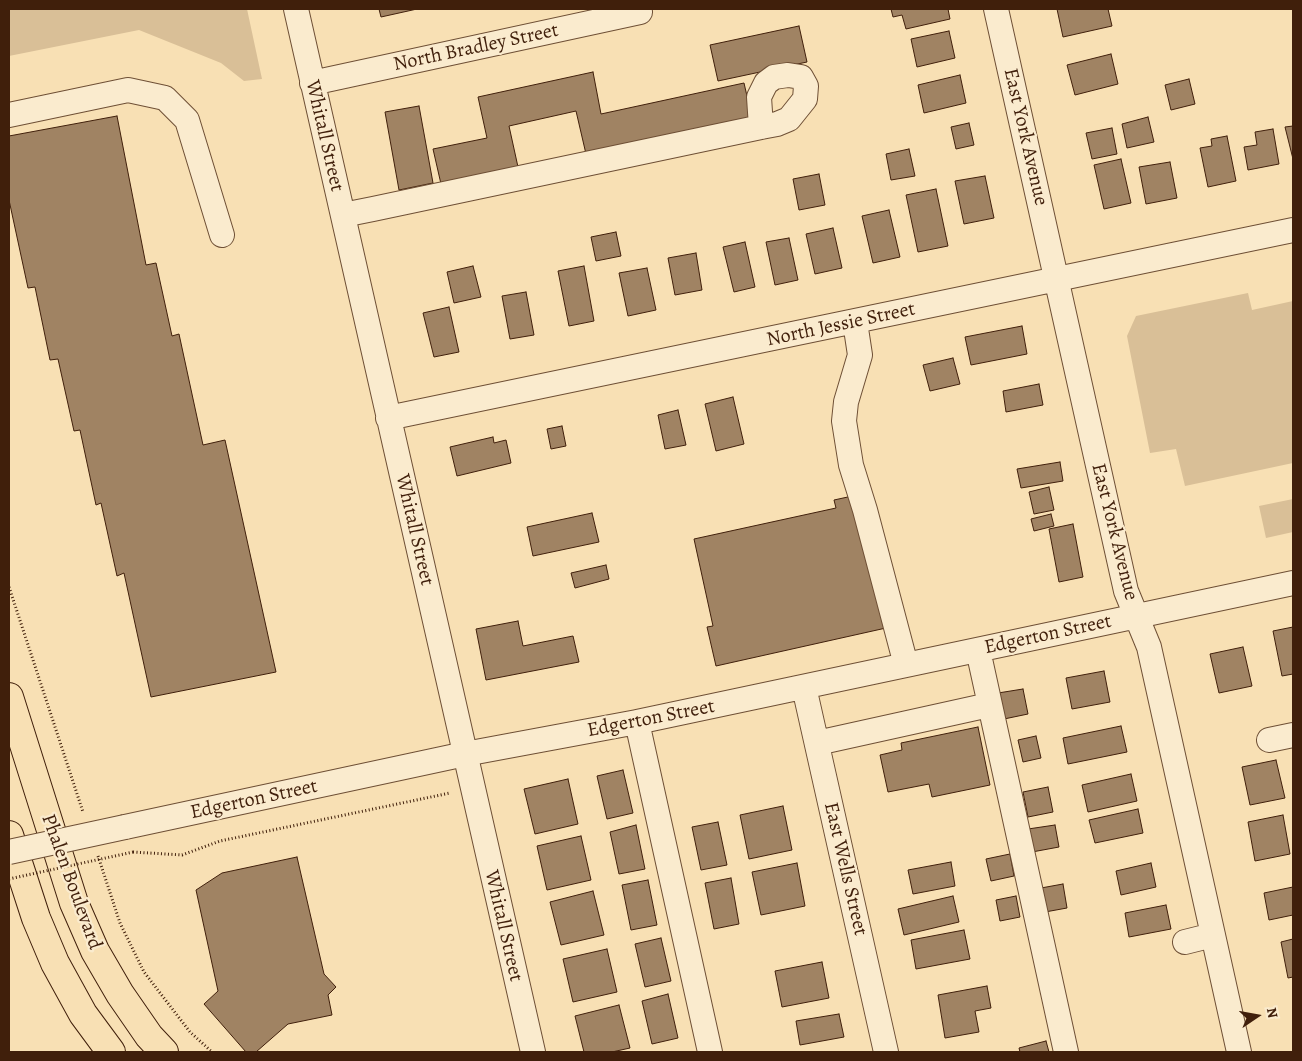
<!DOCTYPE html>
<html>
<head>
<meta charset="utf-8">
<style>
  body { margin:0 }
  #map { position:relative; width:1302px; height:1061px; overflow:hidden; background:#f8e0b4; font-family:Alegreya,serif }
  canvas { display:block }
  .frame { position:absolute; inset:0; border:10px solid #401f0b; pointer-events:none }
  .north { position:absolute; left:1232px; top:991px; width:50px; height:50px; -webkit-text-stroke:4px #faebce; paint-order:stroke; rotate:78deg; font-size:14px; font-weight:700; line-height:20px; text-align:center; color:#401f0b }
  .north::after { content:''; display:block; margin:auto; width:18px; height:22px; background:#401f0b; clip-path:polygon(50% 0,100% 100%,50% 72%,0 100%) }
</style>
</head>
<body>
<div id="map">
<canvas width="1302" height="1061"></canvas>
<div class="frame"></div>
<div class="north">N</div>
</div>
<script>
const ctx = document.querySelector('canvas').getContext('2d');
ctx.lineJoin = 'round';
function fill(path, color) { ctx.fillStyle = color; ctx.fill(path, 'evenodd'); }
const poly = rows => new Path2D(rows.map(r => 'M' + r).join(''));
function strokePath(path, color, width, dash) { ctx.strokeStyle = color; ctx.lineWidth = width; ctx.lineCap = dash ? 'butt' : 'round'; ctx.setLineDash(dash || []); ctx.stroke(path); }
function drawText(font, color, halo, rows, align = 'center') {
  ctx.font = font + ' Alegreya,serif'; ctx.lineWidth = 4.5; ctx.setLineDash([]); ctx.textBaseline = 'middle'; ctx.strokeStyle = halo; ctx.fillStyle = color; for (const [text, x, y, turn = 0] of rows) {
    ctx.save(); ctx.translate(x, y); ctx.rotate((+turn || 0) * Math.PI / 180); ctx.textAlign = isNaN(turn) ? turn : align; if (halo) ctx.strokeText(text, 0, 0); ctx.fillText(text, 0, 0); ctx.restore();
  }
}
const green = poly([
  [9,9,247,9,262,79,244,81,221,63,139,30,9,56],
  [1248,293,1252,310,1293,301,1293,463,1185,486,1176,449,1150,453,1127,336,1136,316],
  [1293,499,1293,532,1266,538,1259,506]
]);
const building = poly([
  [379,9,417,9,381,17,379,9],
  [891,9,948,9,950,19,906,29,902,15,893,17,891,9],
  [1057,9,1108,9,1112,26,1063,37,1057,9],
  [799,26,807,62,718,81,710,45,799,26],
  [949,31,955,58,917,67,911,39,949,31],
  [1111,54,1118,84,1075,95,1067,65,1111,54],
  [593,72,601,114,744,83,752,118,586,154,576,111,509,126,518,167,441,184,433,149,487,138,478,97,593,72],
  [960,75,966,103,924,113,918,85,960,75],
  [1189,79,1195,104,1171,110,1165,85,1189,79],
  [419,106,433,183,399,190,385,112,419,106],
  [117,116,146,265,156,263,172,336,179,334,203,445,225,440,276,672,151,697,124,573,117,576,101,503,96,505,80,430,74,431,58,359,50,360,35,287,28,288,9,200,9,136,117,116],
  [1148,117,1154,142,1127,148,1122,124,1148,117],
  [969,123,974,145,956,149,951,127,969,123],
  [1293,126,1293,159,1285,127,1293,126],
  [1112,128,1117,154,1092,159,1086,133,1112,128],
  [1273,129,1279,164,1248,170,1244,147,1257,145,1255,132,1273,129],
  [1227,136,1236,181,1208,187,1200,148,1212,146,1211,139,1227,136],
  [909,149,915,176,891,180,886,154,909,149],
  [1121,159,1131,203,1104,209,1094,165,1121,159],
  [1170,162,1177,198,1146,204,1139,167,1170,162],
  [819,174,825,205,799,210,793,179,819,174],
  [985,176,994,218,964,224,955,181,985,176],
  [936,189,948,246,918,252,906,195,936,189],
  [889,210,900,257,873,263,862,216,889,210],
  [833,228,842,268,815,274,806,234,833,228],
  [616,232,621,256,596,261,591,237,616,232],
  [789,238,798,280,775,285,766,242,789,238],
  [745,242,755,287,734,292,723,247,745,242],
  [696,253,702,290,675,295,668,258,696,253],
  [473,266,481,297,454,303,447,272,473,266],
  [584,266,594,321,569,326,558,271,584,266],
  [647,268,656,310,628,316,619,273,647,268],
  [526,292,534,335,510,339,502,296,526,292],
  [449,307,459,352,434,357,423,313,449,307],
  [1022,326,1027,354,971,365,965,337,1022,326],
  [953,358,960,384,930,391,923,365,953,358],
  [1039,384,1043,405,1006,412,1003,391,1039,384],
  [733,397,744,444,716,451,705,404,733,397],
  [678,410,686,445,665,449,658,415,678,410],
  [562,426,566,446,551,449,547,429,562,426],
  [493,437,494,443,506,440,511,463,457,476,450,447,493,437],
  [1060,462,1063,481,1021,488,1017,469,1060,462],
  [1049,487,1054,510,1034,514,1029,492,1049,487],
  [857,495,886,628,716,666,707,627,713,626,694,539,836,508,834,500,857,495],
  [592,513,599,542,533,556,527,527,592,513],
  [1051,514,1054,526,1034,531,1031,519,1051,514],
  [1073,524,1083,577,1059,582,1049,529,1073,524],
  [606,565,609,579,575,588,571,573,606,565],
  [518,621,523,646,573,636,579,662,486,680,476,629,518,621],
  [1293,627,1293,674,1282,676,1273,631,1293,627],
  [1243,647,1252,686,1219,693,1210,654,1243,647],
  [1104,671,1110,702,1072,709,1066,678,1104,671],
  [1023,689,1028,714,1004,719,998,693,1023,689],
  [1121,726,1127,752,1068,764,1063,738,1121,726],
  [978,727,990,785,932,797,929,784,888,792,880,755,902,750,901,743,978,727],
  [1036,736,1041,758,1023,762,1018,740,1036,736],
  [1276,760,1285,798,1250,805,1242,767,1276,760],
  [623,770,633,813,607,819,597,776,623,770],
  [1131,774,1137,801,1088,812,1082,785,1131,774],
  [568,779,578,824,535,834,524,789,568,779],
  [1048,787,1053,812,1028,817,1023,792,1048,787],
  [783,806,792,850,749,859,740,815,783,806],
  [1138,809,1143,833,1095,843,1089,820,1138,809],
  [1283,815,1290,854,1255,861,1248,822,1283,815],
  [718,822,727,865,701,870,692,827,718,822],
  [636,825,645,869,619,874,610,832,636,825],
  [1055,825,1059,847,1032,852,1028,829,1055,825],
  [581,836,591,880,547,890,537,846,581,836],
  [1010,854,1014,876,991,881,986,859,1010,854],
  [297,857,324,974,336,987,328,995,332,1015,288,1024,256,1052,246,1052,204,1004,218,991,196,890,222,873,297,857],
  [951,862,955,886,913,894,908,870,951,862],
  [797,863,805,906,761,915,752,872,797,863],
  [1151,863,1156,887,1121,895,1116,871,1151,863],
  [731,878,739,924,714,929,705,883,731,878],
  [648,880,657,925,631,930,622,885,648,880],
  [1063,884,1067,908,1045,912,1041,888,1063,884],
  [1293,887,1293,915,1269,920,1264,893,1293,887],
  [593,891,604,935,561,945,550,902,593,891],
  [953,896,959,922,904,935,898,909,953,896],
  [1016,896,1020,917,1000,921,996,900,1016,896],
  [1166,905,1171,929,1129,937,1125,913,1166,905],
  [964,930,970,959,916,969,911,940,964,930],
  [661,938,671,981,645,987,635,944,661,938],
  [1293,939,1293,977,1288,978,1281,942,1293,939],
  [607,949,617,992,573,1002,563,959,607,949],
  [822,962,829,998,782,1007,775,971,822,962],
  [987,986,991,1008,975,1011,979,1032,945,1038,938,995,987,986],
  [668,994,678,1038,652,1044,642,1001,668,994],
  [619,1005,630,1048,612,1052,584,1052,575,1016,619,1005],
  [839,1014,844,1037,800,1045,796,1021,839,1014],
  [1046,1041,1049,1052,1020,1052,1019,1048,1046,1041]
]);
const path = poly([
  [9,587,83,812],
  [133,852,182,855,220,841,450,793],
  [98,856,120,923,144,972,190,1032,212,1052]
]);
const minor = poly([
  [296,9,533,1052],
  [996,9,1126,591,1149,647,1239,1052],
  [312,83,640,12],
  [9,115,128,90,165,98,187,120,222,235],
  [343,215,373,209,761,127,777,124,789,119,805,99,806,86,801,77,788,75,774,77,766,83,759,97,761,127],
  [855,322,860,355,846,402,844,421,851,465,865,510,906,665],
  [388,418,1293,230],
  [978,650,1066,1052],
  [804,687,886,1052],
  [637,722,710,1052],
  [1269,740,1293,735],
  [817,743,989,705],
  [125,827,465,754,637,722,1293,583],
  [1185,942,1213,935]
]);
const major = poly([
  [9,697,74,903,95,951,120,994,149,1036,164,1052],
  [9,835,36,918,55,963,83,1014,111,1052]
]);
const pathBridge = poly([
  [9,879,133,852]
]);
const minorBridge = poly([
  [9,852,125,827]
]);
const streetNames = [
  ["North Bradley Street",476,48,-12],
  ["Whitall Street",324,136,77],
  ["East York Avenue",1025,137,77],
  ["North Jessie Street",841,325,-12],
  ["Whitall Street",414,530,77],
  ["East York Avenue",1114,532,76],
  ["Edgerton Street",1048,635,-12],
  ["Edgerton Street",651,719,-11],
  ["Edgerton Street",254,800,-12],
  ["East Wells Street",845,869,77],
  ["Phalen Boulevard",71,882,70],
  ["Whitall Street",503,926,77]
];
fill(green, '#d9bf97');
fill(building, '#a08363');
strokePath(building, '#401f0b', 1);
strokePath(minor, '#6e4f35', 26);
strokePath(major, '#401f0b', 30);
strokePath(path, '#401f0b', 3, [1, 2.5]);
strokePath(minor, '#faebce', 24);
strokePath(major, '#f8e0b4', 28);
strokePath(minorBridge, '#6e4f35', 26, []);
strokePath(pathBridge, '#401f0b', 3, [1, 2.5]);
strokePath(minorBridge, '#faebce', 24);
drawText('20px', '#401f0b', '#faebce', streetNames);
</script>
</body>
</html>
